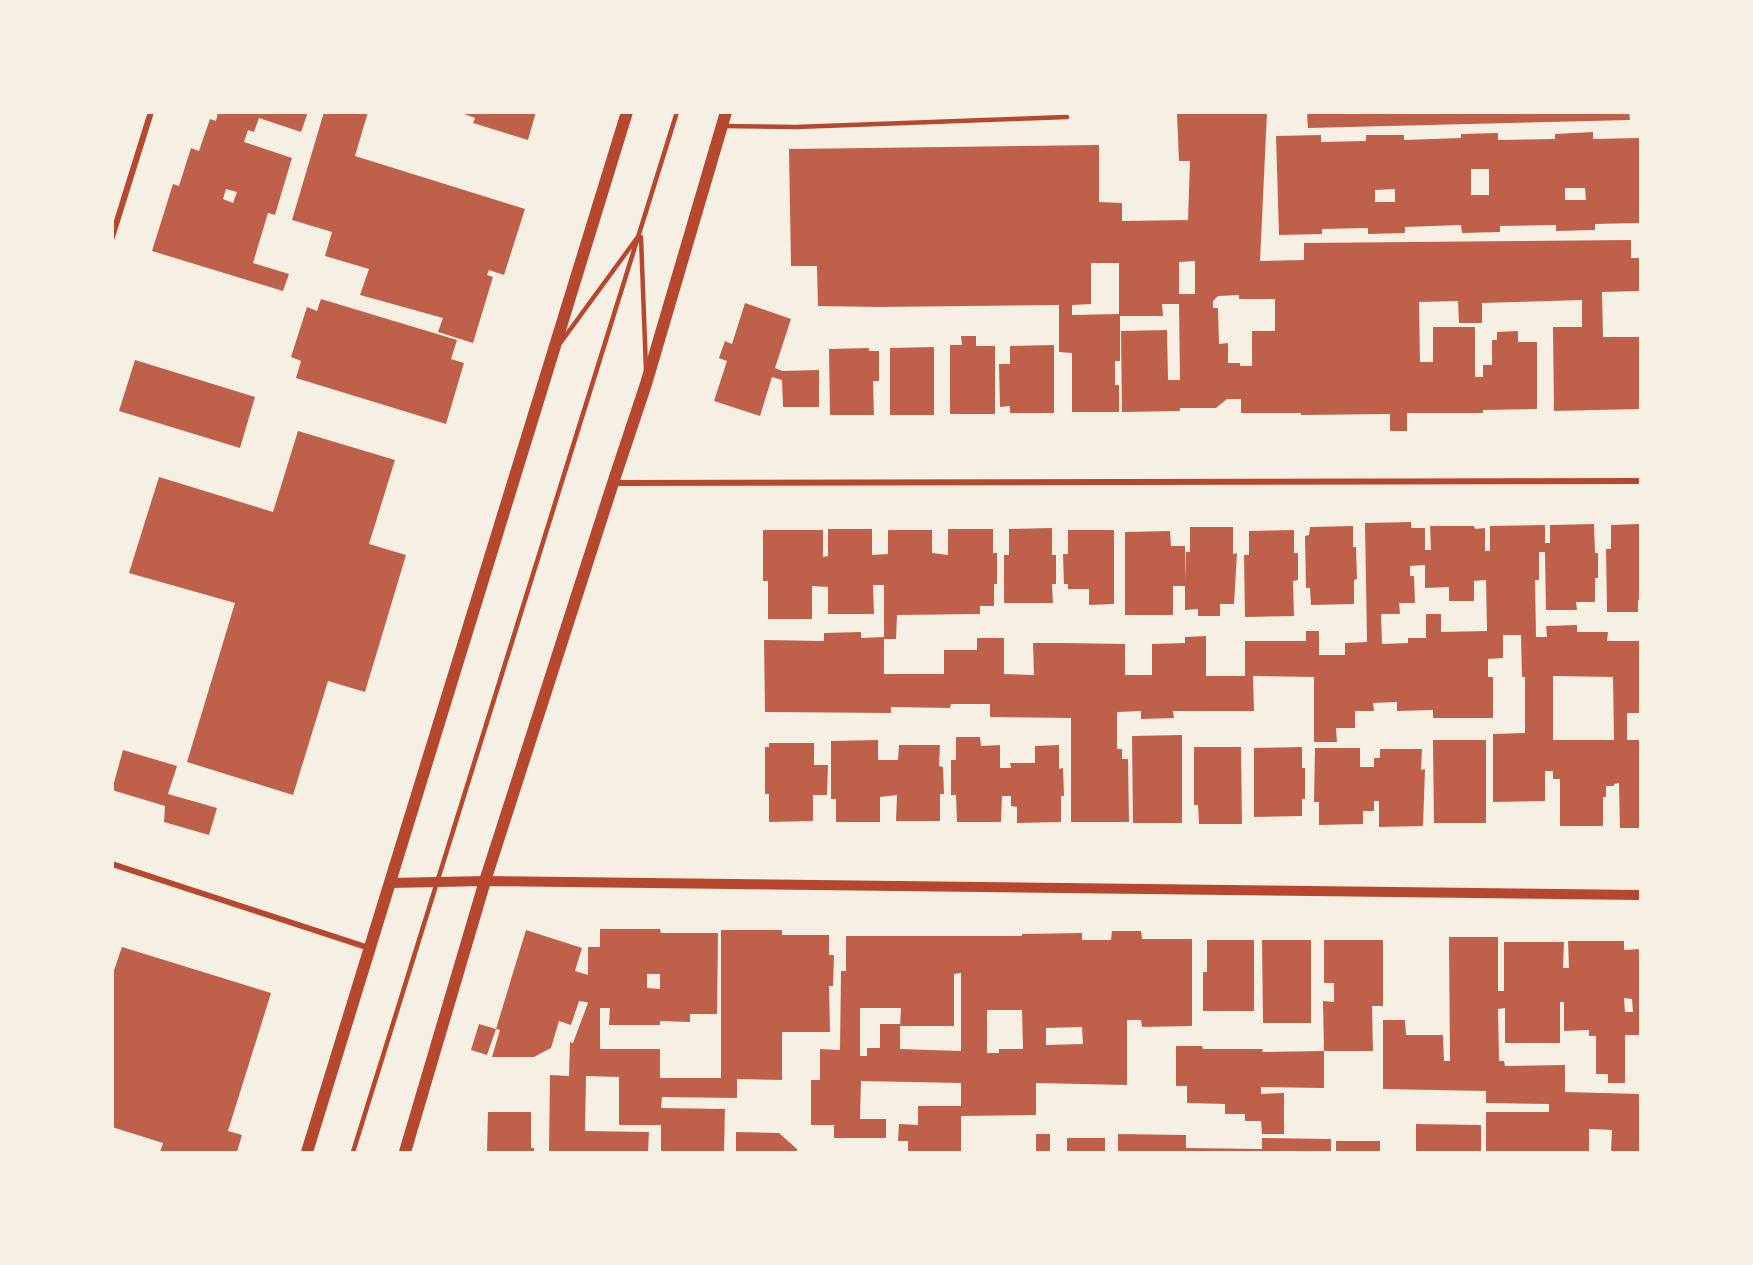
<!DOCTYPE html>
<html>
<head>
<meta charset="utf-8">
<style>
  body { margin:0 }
  #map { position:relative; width:1753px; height:1265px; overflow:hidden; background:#f6efe4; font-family:Jost,sans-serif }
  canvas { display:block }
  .frame { position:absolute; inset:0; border:114px solid #f6efe4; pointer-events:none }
</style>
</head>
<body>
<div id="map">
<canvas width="1753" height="1265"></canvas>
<div class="frame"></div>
</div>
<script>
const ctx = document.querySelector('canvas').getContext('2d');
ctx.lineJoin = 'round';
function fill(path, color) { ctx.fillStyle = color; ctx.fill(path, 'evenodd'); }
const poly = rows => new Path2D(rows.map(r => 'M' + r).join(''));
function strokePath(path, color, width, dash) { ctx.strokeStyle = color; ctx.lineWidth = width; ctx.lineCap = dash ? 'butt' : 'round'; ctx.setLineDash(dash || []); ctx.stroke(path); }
const building = poly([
  [218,112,308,112,301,132,259,118,254,132,248,130,244,142,292,158,275,215,268,213,253,263,289,274,283,291,152,251,173,184,179,186,191,148,199,151,210,119,216,121],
  [226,189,237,192,233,203,223,199],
  [324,112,368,112,355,156,525,209,504,275,489,270,487,275,493,277,473,343,438,332,443,318,360,295,369,269,325,256,332,232,292,220],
  [459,112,536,112,528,140,473,123,475,118],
  [1267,112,1260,261,1304,260,1304,243,1631,240,1631,258,1640,258,1640,291,1602,292,1603,337,1640,337,1640,409,1554,411,1553,327,1582,327,1582,300,1482,303,1482,323,1459,323,1458,301,1419,302,1420,362,1433,362,1433,327,1475,327,1475,377,1483,377,1483,365,1492,365,1492,340,1497,340,1497,332,1518,331,1518,342,1537,342,1537,409,1483,410,1483,413,1407,413,1407,431,1390,431,1390,414,1301,415,1301,413,1241,413,1241,399,1227,399,1216,408,1180,408,1180,411,1122,412,1121,331,1167,330,1168,380,1180,380,1179,304,1162,304,1163,316,1120,316,1120,361,1115,361,1115,385,1119,385,1119,412,1072,412,1072,353,1059,352,1059,305,878,307,818,306,817,266,791,266,789,149,1099,145,1099,202,1122,203,1122,221,1188,220,1190,161,1179,161,1177,113],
  [1195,261,1195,294,1179,294,1179,262],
  [1091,263,1119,263,1119,314,1072,315,1072,305,1091,304],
  [1239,295,1239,299,1275,299,1275,331,1252,331,1252,366,1240,366,1240,363,1228,363,1228,343,1219,344,1218,308,1213,308,1213,301,1218,296],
  [1307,112,1629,112,1630,120,1308,128],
  [1593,132,1593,139,1640,138,1640,223,1595,224,1595,230,1556,231,1556,225,1500,226,1500,232,1462,233,1461,225,1405,227,1405,233,1368,234,1368,228,1322,229,1322,234,1279,235,1276,136,1321,135,1321,142,1366,141,1366,135,1404,135,1404,140,1461,138,1461,134,1498,133,1498,140,1555,139,1555,134],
  [1471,169,1489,169,1489,195,1471,195],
  [1565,188,1585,188,1586,200,1565,200],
  [1395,189,1395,202,1375,202,1375,190],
  [321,299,457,340,451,359,464,363,446,424,296,378,301,361,291,357,307,307,317,311],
  [745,303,791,319,775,368,782,371,819,370,819,407,783,407,782,380,772,377,760,416,714,401,727,361,719,358,725,341,732,344],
  [961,336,976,336,976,346,995,346,995,414,950,414,950,345,962,345],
  [1054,345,1054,413,1010,413,1010,406,1000,407,999,364,1010,364,1010,346],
  [934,347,934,415,890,415,890,348],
  [869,348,869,351,879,351,879,381,873,381,874,415,830,415,829,349],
  [135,360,255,397,240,448,119,411],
  [298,431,395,460,369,544,406,555,365,692,328,681,293,795,187,762,235,603,129,573,159,477,273,512],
  [1411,522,1411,528,1425,528,1425,550,1431,550,1430,526,1474,526,1475,529,1485,528,1485,551,1490,551,1490,526,1545,525,1545,543,1550,543,1550,525,1594,524,1595,553,1598,553,1598,578,1595,578,1595,602,1576,602,1577,610,1546,610,1545,552,1539,552,1539,580,1535,580,1536,637,1547,637,1546,626,1577,625,1577,632,1608,632,1607,641,1640,641,1640,713,1627,713,1627,740,1640,740,1640,828,1620,828,1619,783,1614,784,1614,786,1606,786,1606,797,1603,797,1603,826,1560,826,1560,779,1553,779,1553,771,1545,771,1545,801,1493,802,1493,734,1525,733,1525,677,1522,677,1521,635,1503,635,1503,658,1488,659,1488,677,1493,677,1493,718,1433,718,1433,710,1397,711,1397,702,1373,703,1374,711,1355,711,1355,728,1336,728,1337,742,1314,742,1314,677,1253,676,1254,711,1173,711,1174,718,1141,719,1141,711,1117,712,1117,749,1122,749,1122,759,1128,759,1129,822,1071,822,1071,718,990,717,990,704,951,704,950,708,891,707,891,713,765,712,764,640,824,641,824,633,861,632,861,638,884,637,884,585,873,585,874,614,828,614,828,587,812,586,812,619,768,619,768,581,763,581,763,530,823,530,823,557,828,556,828,529,872,529,872,555,888,554,888,530,932,530,932,553,948,555,948,529,993,529,993,553,997,553,997,584,994,584,994,606,980,606,980,614,897,615,896,639,884,639,884,674,944,674,944,650,977,650,977,638,1004,638,1004,674,1034,675,1033,643,1064,643,1125,644,1125,675,1152,675,1152,644,1185,643,1185,637,1206,636,1206,676,1245,676,1245,641,1306,641,1306,631,1319,631,1319,655,1345,655,1345,643,1367,642,1365,523],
  [1425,565,1425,588,1449,587,1449,601,1474,601,1474,581,1486,580,1487,631,1441,632,1441,614,1426,614,1426,638,1408,638,1408,643,1382,644,1381,614,1400,614,1399,603,1415,603,1414,576,1410,576,1410,566],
  [1553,676,1613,677,1614,740,1553,740],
  [1640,524,1640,600,1638,600,1638,612,1607,612,1606,549,1611,549,1611,525],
  [1353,526,1353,547,1356,547,1357,579,1354,580,1354,604,1311,605,1310,588,1306,588,1305,536,1309,535,1310,527],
  [1190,527,1233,527,1233,554,1237,553,1234,604,1220,604,1220,616,1198,616,1198,609,1185,610,1185,586,1173,586,1173,615,1125,615,1125,532,1170,531,1171,546,1185,546,1186,582,1186,552,1190,552],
  [1052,528,1052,555,1056,555,1056,584,1052,584,1053,603,1004,603,1004,555,1009,555,1009,529],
  [1068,530,1114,530,1114,604,1089,605,1089,589,1068,589,1068,584,1064,584,1063,554,1068,554],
  [1294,530,1294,553,1298,553,1298,580,1293,581,1294,616,1245,617,1244,555,1249,555,1249,531],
  [1182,735,1182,823,1133,823,1132,736],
  [956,737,980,737,981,746,1000,745,1000,768,1011,768,1010,763,1035,763,1035,746,1059,745,1059,769,1063,768,1064,796,1061,796,1061,822,1017,823,1017,807,1011,806,1011,796,1002,796,1001,822,957,822,956,795,951,795,951,760,956,760],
  [878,740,878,760,898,760,899,745,940,745,939,766,943,767,944,794,940,794,940,821,896,821,897,795,880,797,880,822,836,822,836,799,831,799,831,741],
  [1433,740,1486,740,1486,823,1434,823],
  [769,743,814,743,814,765,828,765,827,795,813,795,813,821,769,822,769,794,765,794,765,747,769,747],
  [1194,747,1241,747,1242,824,1199,824,1198,805,1194,805],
  [1302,747,1302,768,1305,768,1305,799,1302,799,1302,816,1254,817,1254,748],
  [1315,748,1360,748,1360,767,1374,767,1374,758,1380,758,1380,749,1422,749,1421,770,1425,769,1423,826,1379,827,1379,801,1374,801,1374,811,1363,811,1363,824,1319,825,1319,802,1314,802],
  [123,750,177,766,168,794,217,808,209,835,164,822,165,806,112,790],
  [600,929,660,929,661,933,718,933,717,1014,690,1014,690,1022,660,1021,660,1025,609,1025,610,1008,600,1008,600,1049,660,1049,660,1078,721,1078,721,930,782,930,782,935,829,935,829,955,834,955,833,986,829,986,830,1032,782,1032,782,1080,737,1079,737,1098,662,1097,661,1108,725,1109,724,1152,661,1152,661,1125,619,1125,619,1077,586,1076,585,1131,649,1132,648,1152,549,1152,550,1075,569,1076,570,1042,573,1043,588,1003,586,1002,579,1001,571,1025,559,1021,551,1048,534,1057,492,1057,500,1030,496,1029,526,930,582,948,575,971,588,975,588,947,600,947],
  [647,974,660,974,660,989,647,988],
  [1112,931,1141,931,1142,939,1192,939,1192,1026,1142,1027,1141,1020,1127,1020,1127,1085,1036,1083,1036,1115,961,1116,961,1152,908,1152,908,1141,898,1141,899,1124,918,1125,918,1106,961,1106,961,1083,861,1081,860,1119,886,1119,886,1138,834,1138,834,1125,811,1125,811,1080,820,1080,820,1049,840,1050,841,971,846,971,846,936,1022,936,1022,934,1082,933,1082,940,1111,940],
  [961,973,961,1051,900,1049,900,1024,880,1024,880,1048,867,1048,867,1056,860,1056,860,1008,901,1008,900,1026,954,1026,954,974],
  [987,1010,1022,1010,1023,1049,999,1049,999,1053,987,1053],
  [1082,1027,1083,1044,1046,1045,1046,1028],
  [1449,937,1498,937,1498,991,1504,991,1504,942,1564,942,1563,968,1569,968,1568,941,1624,941,1624,950,1640,949,1640,1035,1625,1035,1625,1083,1608,1083,1608,1074,1596,1074,1596,1036,1589,1036,1589,1030,1564,1031,1564,1002,1560,1002,1560,1043,1505,1043,1505,1008,1498,1009,1499,1061,1504,1061,1505,1066,1565,1065,1565,1092,1640,1094,1640,1152,1611,1152,1612,1130,1589,1129,1589,1152,1486,1152,1486,1112,1549,1112,1549,1104,1486,1103,1486,1091,1383,1089,1383,1020,1405,1020,1406,1035,1443,1035,1444,1061,1450,1061],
  [1624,998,1632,999,1633,1012,1625,1012],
  [1207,940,1254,940,1254,1011,1203,1011,1203,972,1207,972],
  [1262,940,1311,940,1311,1023,1263,1023],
  [1324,940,1383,940,1383,1006,1372,1006,1373,1051,1324,1051,1324,1088,1261,1087,1261,1094,1284,1093,1284,1134,1262,1134,1261,1121,1245,1121,1245,1114,1225,1114,1225,1104,1187,1103,1187,1086,1176,1086,1176,1046,1202,1046,1203,1049,1263,1049,1262,1052,1324,1051,1323,1001,1334,1002,1334,983,1324,983],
  [122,947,271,993,228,1131,242,1135,237,1152,160,1152,163,1143,112,1127,112,976],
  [479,1024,496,1029,487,1055,471,1050],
  [488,1112,531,1112,531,1148,534,1148,534,1152,487,1152],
  [1416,1124,1481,1125,1481,1152,1416,1152],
  [736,1132,779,1133,797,1149,797,1152,736,1152],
  [1036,1134,1050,1134,1050,1152,1036,1152],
  [1118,1134,1186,1135,1186,1148,1262,1149,1262,1138,1331,1139,1331,1152,1118,1152],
  [1067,1138,1105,1138,1105,1152,1067,1152],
  [1336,1141,1380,1141,1380,1152,1336,1152]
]);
const service = poly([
  [722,126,796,127,1067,117],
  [641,237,646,370],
  [561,342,637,238],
  [353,1152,677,112]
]);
const minor = poly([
  [112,237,151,112],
  [613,483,1640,481],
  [112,864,369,948]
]);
const tertiary = poly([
  [389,883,485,881,1640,895]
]);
const secondary = poly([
  [307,1152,627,112],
  [405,1152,485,881,613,483,646,384,726,112]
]);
fill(building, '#bf614a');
strokePath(service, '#b5482f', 4.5);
strokePath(minor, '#b5482f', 6);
strokePath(tertiary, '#b5482f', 10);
strokePath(secondary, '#b5482f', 12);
</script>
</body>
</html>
